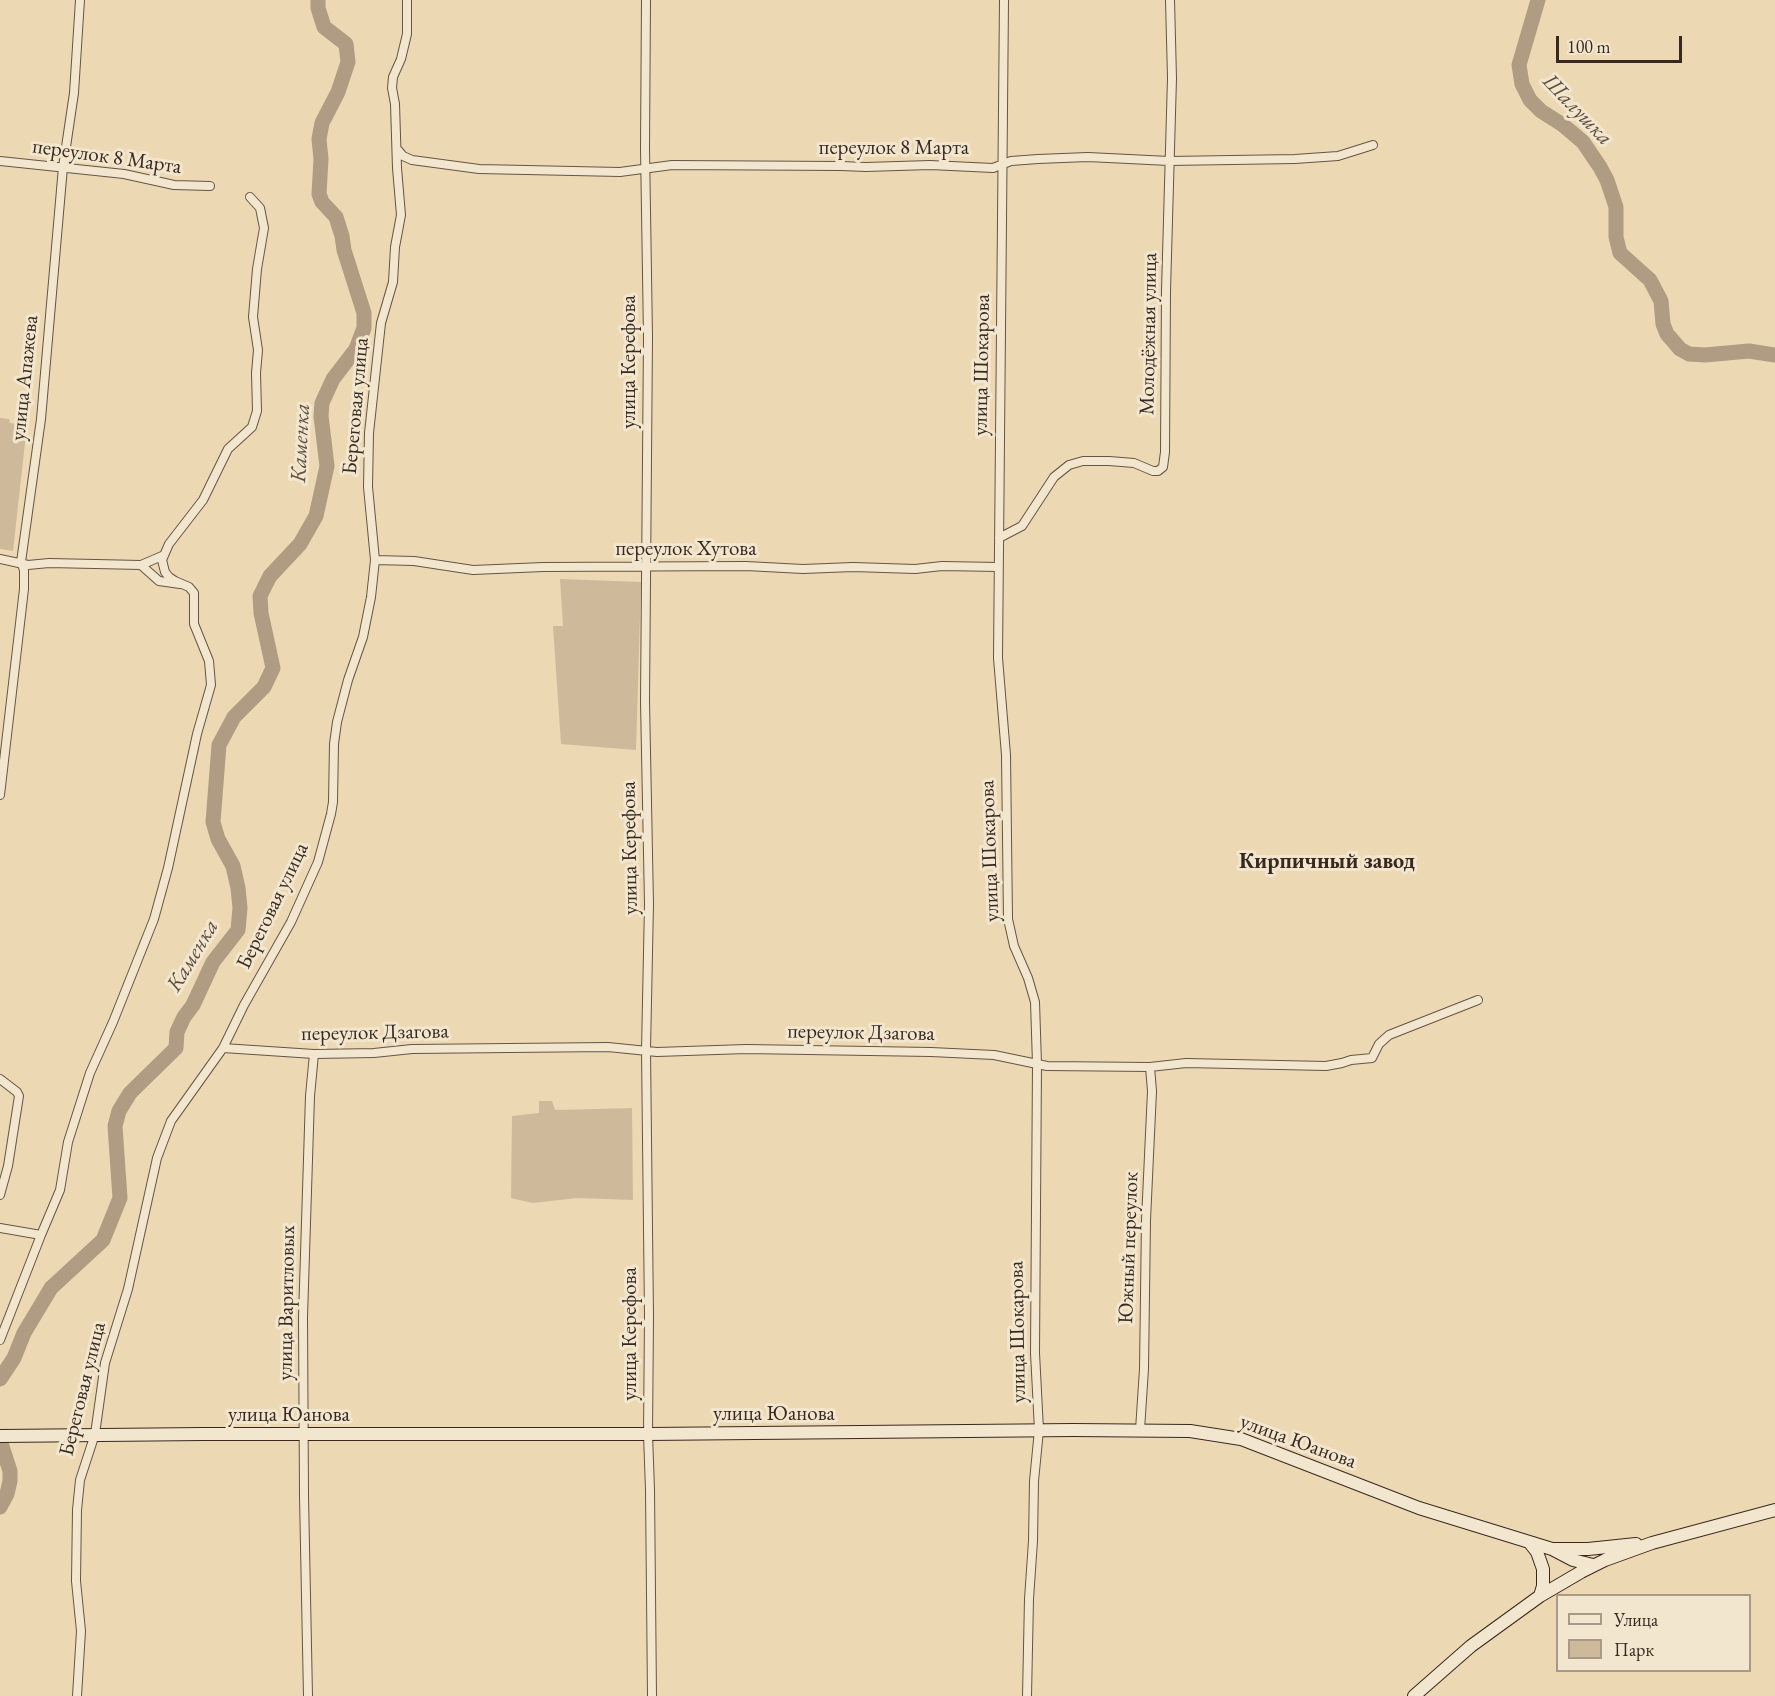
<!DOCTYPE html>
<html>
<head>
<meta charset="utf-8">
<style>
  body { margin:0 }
  #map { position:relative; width:1775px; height:1696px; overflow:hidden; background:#edd8b4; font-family:"EB Garamond",serif }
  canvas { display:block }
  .legend { position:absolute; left:1556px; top:1594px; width:195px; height:78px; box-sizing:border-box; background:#f3e6ce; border:2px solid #a89a88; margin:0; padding:8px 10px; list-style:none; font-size:18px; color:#372920 }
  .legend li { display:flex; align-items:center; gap:12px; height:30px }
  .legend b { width:30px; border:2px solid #a89a88 }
  .scale { position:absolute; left:1556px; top:36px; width:126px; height:27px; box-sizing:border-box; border:3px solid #372920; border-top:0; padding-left:8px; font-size:18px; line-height:21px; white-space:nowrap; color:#372920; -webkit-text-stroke:4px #f3e6ce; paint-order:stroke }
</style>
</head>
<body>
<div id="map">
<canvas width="1775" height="1696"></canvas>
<ul class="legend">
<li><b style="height:8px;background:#f3e6ce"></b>Улица</li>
<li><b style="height:16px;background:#ceba9b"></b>Парк</li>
</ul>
<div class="scale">100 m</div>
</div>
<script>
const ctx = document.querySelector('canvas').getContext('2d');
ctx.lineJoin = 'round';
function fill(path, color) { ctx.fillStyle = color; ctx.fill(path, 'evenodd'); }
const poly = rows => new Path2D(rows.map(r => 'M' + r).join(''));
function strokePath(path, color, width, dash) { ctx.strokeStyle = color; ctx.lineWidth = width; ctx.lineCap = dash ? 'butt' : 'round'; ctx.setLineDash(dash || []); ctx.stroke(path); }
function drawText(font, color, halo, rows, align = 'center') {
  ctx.font = font + ' "EB Garamond",serif'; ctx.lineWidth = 6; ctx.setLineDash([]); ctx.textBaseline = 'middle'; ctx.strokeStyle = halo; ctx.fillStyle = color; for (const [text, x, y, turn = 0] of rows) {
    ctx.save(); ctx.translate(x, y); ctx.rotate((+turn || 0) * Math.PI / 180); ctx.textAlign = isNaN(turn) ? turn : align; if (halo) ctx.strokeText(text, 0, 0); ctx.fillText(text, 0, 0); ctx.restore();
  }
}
const green = poly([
  [0,418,9,419,10,423,27,425,13,551,0,549],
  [560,579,641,582,636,750,561,744,553,626,563,626],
  [539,1101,552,1101,555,1110,632,1108,633,1200,578,1198,532,1203,511,1198,512,1116,539,1113]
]);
const river = poly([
  [1538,0,1519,65,1522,84,1530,100,1541,111,1563,125,1583,142,1600,167,1607,180,1616,207,1616,237,1620,253,1650,280,1661,301,1663,324,1667,334,1680,349,1689,354,1705,355,1749,351,1775,355],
  [0,1379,14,1358,24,1333,51,1288,103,1240,120,1198,115,1126,119,1111,130,1093,176,1048,177,1032,184,1017,193,1005,213,962,238,930,240,908,238,888,233,866,218,839,213,822,219,745,234,717,264,687,273,668,261,613,260,596,270,576,300,544,316,516,327,466,321,416,322,403,333,379,356,349,364,328,364,313,344,250,342,236,336,217,322,202,319,194,321,159,319,139,322,123,338,92,348,62,346,44,324,27,318,8,318,0],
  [0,1440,10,1471,10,1481,7,1494,0,1507]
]);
const street = poly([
  [646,0,645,148,648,337,645,701,649,904,646,1050,649,1317,648,1434,650,1490,652,1696],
  [1004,0,998,658,1006,755,1008,919,1014,946,1028,978,1035,1002,1037,1064,1035,1353,1039,1430,1034,1481,1033,1541,1029,1599,1027,1696],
  [398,150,403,156,412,160,479,169,620,172,672,165,841,166,866,167,930,165,993,168,1011,161,1038,159,1088,157,1169,161,1295,159,1338,156,1373,145],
  [0,161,124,174,174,185,210,186],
  [999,538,1022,526,1054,477,1069,465,1083,461,1109,461,1134,463,1153,471,1158,471,1163,467,1165,452,1166,291,1172,78,1170,0],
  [162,556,141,565,159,581,180,584],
  [0,559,28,565,49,563,141,565],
  [375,560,414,561,473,570,543,567,746,566,803,569,853,567,915,569,942,566,998,567],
  [0,795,24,589,24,570,21,562,41,419,63,167,74,93,80,0],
  [223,1048,314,1054,374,1053,412,1049,608,1047,657,1052,746,1049,931,1052,994,1055,1047,1066,1150,1067,1186,1063,1326,1066,1342,1063,1351,1060,1372,1058,1379,1044,1389,1035,1478,1000],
  [0,1079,17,1092,19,1096,8,1166,0,1195],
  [0,1228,41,1235,0,1340],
  [41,1235,60,1190,68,1142,90,1073,113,1022,154,919,168,868,197,734,211,685,209,661,194,624,194,593,189,587,175,581,169,577,165,572,162,560,169,544,203,500,228,449,252,427,257,411,256,373,258,350,253,317,257,269,264,228,260,208,250,197],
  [1140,1430,1144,1369,1146,1220,1152,1091,1150,1067],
  [77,1696,81,1631,76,1581,77,1510,80,1480,95,1434,105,1363,128,1289,157,1158,171,1121,223,1048,244,1005,291,922,318,862,331,814,333,802,334,744,337,722,348,680,363,637,371,597,375,560,368,487,369,433,381,323,393,282,395,247,401,215,397,168,395,104,392,88,393,77,401,59,407,34,407,0],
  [308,1696,304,1496,303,1317,310,1096,314,1054]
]);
const secondary = poly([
  [0,1436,203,1434,648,1434,1073,1430,1190,1431,1241,1439,1419,1508,1552,1549,1573,1560,1593,1565],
  [1530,1543,1537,1552,1543,1569,1543,1586,1540,1596],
  [1552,1549,1588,1549,1636,1544],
  [1414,1696,1471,1646,1540,1596,1581,1572,1605,1560,1652,1543,1775,1510]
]);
const streetNames = [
  ["переулок 8 Марта",894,148],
  ["переулок 8 Марта",107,157,8],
  ["Молодёжная улица",1149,334,-89],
  ["улица Керефова",629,362,-90],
  ["улица Шокарова",982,365,-89],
  ["улица Апажева",25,378,-84],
  ["Береговая улица",356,406,-85],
  ["переулок Хутова",686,549],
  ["улица Керефова",630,848,-91],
  ["улица Шокарова",990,851,-92],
  ["Береговая улица",273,906,-64],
  ["переулок Дзагова",375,1033,-1],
  ["переулок Дзагова",861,1033,1],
  ["Южный переулок",1129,1248,-88],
  ["улица Варитловых",287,1303,-89],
  ["улица Шокарова",1018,1332,-91],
  ["улица Керефова",630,1334,-90],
  ["Береговая улица",83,1389,-76],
  ["улица Юанова",774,1414],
  ["улица Юанова",289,1415],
  ["улица Юанова",1298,1442,20]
];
const waterNames = [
  ["Шалушка",1577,110,46],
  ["Каменка",301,443,-87],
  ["Каменка",193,956,-59]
];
const neighbourhoodNames = [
  ["Кирпичный завод",1327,862]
];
fill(green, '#ceba9b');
strokePath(river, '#af9c82', 15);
strokePath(street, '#645545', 10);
strokePath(secondary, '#372920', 14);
strokePath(street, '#f3e6ce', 8);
strokePath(secondary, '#f3e6ce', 12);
drawText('21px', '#372920', '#f3e6ce', streetNames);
drawText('italic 22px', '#5b4c3d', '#f3e6ce', waterNames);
drawText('bold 22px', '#372920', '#f3e6ce', neighbourhoodNames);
</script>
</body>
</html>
